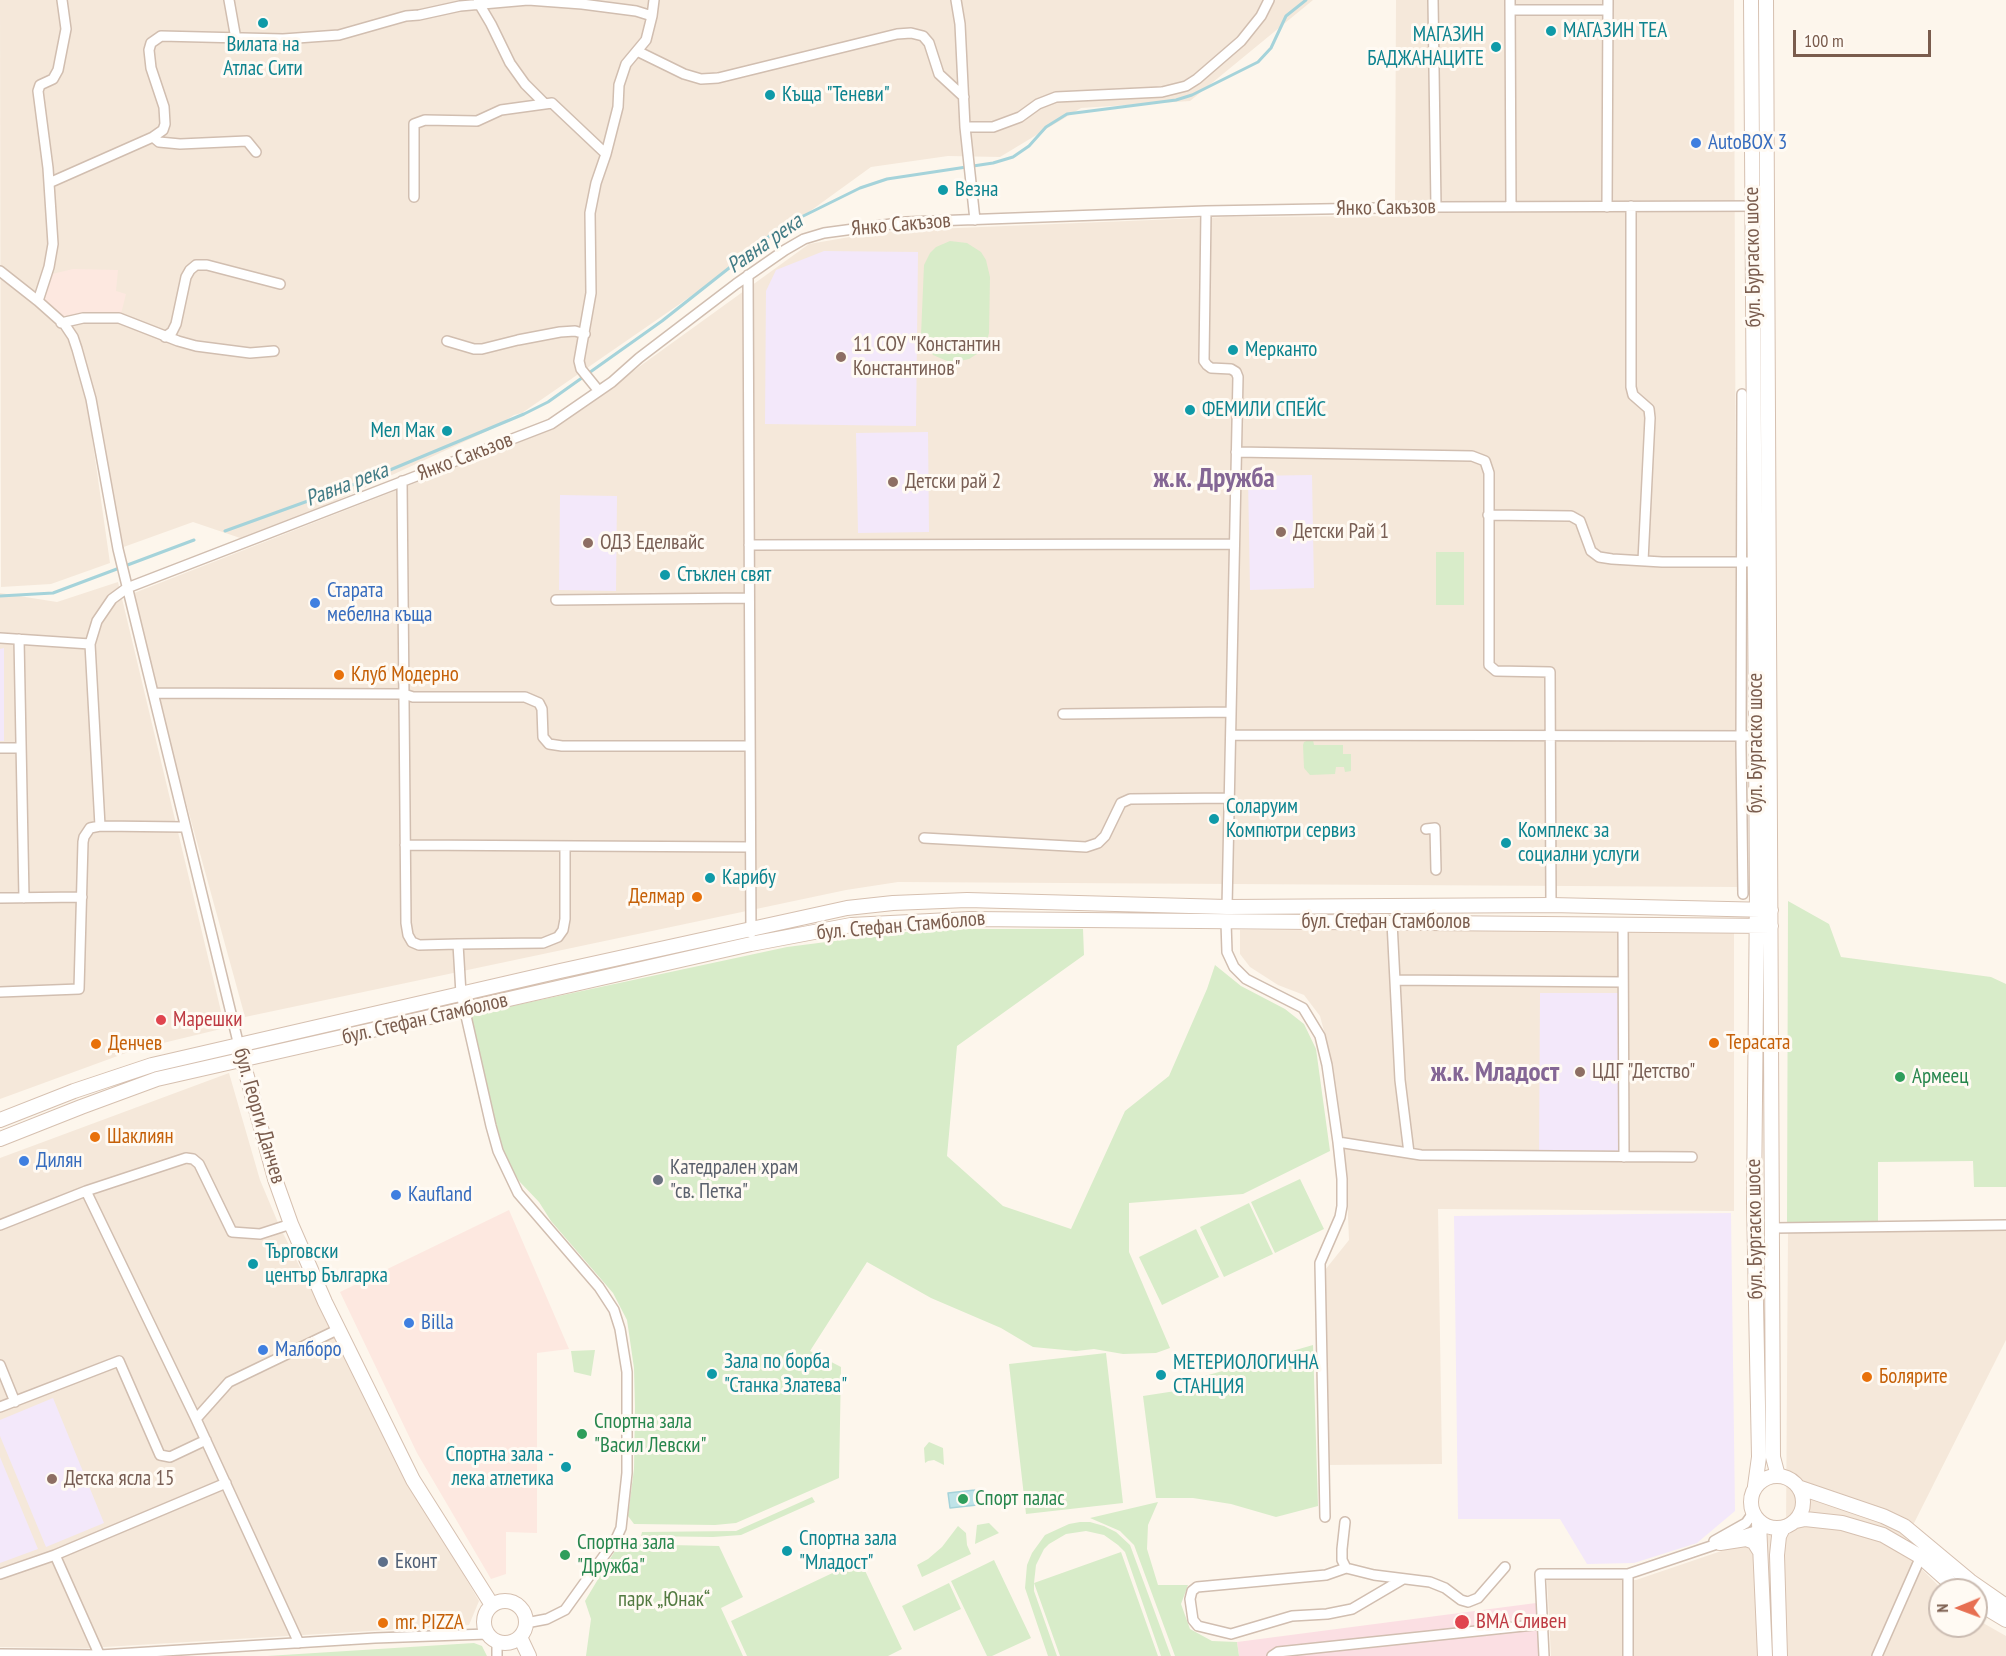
<!DOCTYPE html>
<html>
<head>
<meta charset="utf-8">
<style>
  body { margin:0 }
  #map { position:relative; width:2006px; height:1656px; overflow:hidden; background:#fdf6ec; font-family:"PT Sans Narrow",sans-serif }
  canvas { display:block }
  .north { position:absolute; left:1928px; top:1578px; width:60px; height:60px; box-sizing:border-box; background:#fffaf3; border:2px solid #cabbb1; border-radius:50%; rotate:269deg; font-size:16px; font-weight:700; line-height:24px; text-align:center; color:#7a5c4d }
  .north::after { content:''; display:block; margin:auto; width:21px; height:27px; background:#e76f51; clip-path:polygon(50% 0,100% 100%,50% 72%,0 100%) }
  .scale { position:absolute; left:1793px; top:30px; width:138px; height:27px; box-sizing:border-box; border:3px solid #7a5c4d; border-top:0; padding-left:8px; font-size:18px; line-height:21px; white-space:nowrap; color:#7a5c4d; -webkit-text-stroke:4px #fffaf3; paint-order:stroke }
</style>
</head>
<body>
<div id="map">
<canvas width="2006" height="1656"></canvas>
<div class="north">N</div>
<div class="scale">100 m</div>
</div>
<script>
const ctx = document.querySelector('canvas').getContext('2d');
ctx.lineJoin = 'round';
function fill(path, color) { ctx.fillStyle = color; ctx.fill(path, 'evenodd'); }
const poly = rows => new Path2D(rows.map(r => 'M' + r).join(''));
function strokePath(path, color, width, dash) { ctx.strokeStyle = color; ctx.lineWidth = width; ctx.lineCap = dash ? 'butt' : 'round'; ctx.setLineDash(dash || []); ctx.stroke(path); }
function drawText(font, color, halo, rows, align = 'center') {
  ctx.font = font + ' "PT Sans Narrow",sans-serif'; ctx.lineWidth = 6; ctx.setLineDash([]); ctx.textBaseline = 'middle'; ctx.strokeStyle = halo; ctx.fillStyle = color; for (const [text, x, y, turn = 0] of rows) {
    ctx.save(); ctx.translate(x, y); ctx.rotate((+turn || 0) * Math.PI / 180); ctx.textAlign = isNaN(turn) ? turn : align; if (halo) ctx.strokeText(text, 0, 0); ctx.fillText(text, 0, 0); ctx.restore();
  }
}
const residential = poly([
  [0,0,1313,0,1190,101,1081,108,1000,157,948,156,871,167,726,272,522,413,514,415,494,428,249,541,193,522,118,549,96,436,92,437,110,563,51,584,1,587],
  [1396,0,1734,0,1737,887,898,882,846,890,245,1017,129,595,553,429,809,244,873,233,909,230,1225,217,1395,216],
  [118,582,225,1028,134,1050,0,1099,0,593,57,602],
  [1240,930,1734,931,1734,1211,1438,1209,1442,1464,1326,1465,1325,1270,1349,1240,1347,1193,1329,1050,1320,1016,1304,995,1278,985,1250,967,1240,954],
  [229,1073,260,1180,279,1225,386,1441,479,1601,469,1625,88,1648,0,1647,0,1158],
  [2006,1230,2006,1340,1901,1549,1943,1590,1940,1590,1940,1626,1976,1626,1976,1619,2006,1636,2006,1656,1551,1656,1547,1580,1636,1580,1786,1529,1788,1231]
]);
const commercial = poly([
  [73,269,118,270,116,291,126,294,121,314,61,316,44,299,43,294,52,274],
  [509,1210,569,1349,537,1353,537,1533,506,1532,506,1574,491,1579,417,1453,340,1292]
]);
const education = poly([
  [824,251,918,252,916,426,765,424,766,291,776,270],
  [928,432,929,532,858,533,856,433],
  [1312,475,1314,588,1250,590,1248,476],
  [560,495,617,496,616,591,559,590],
  [4,648,4,741,0,741,0,649],
  [1540,993,1620,993,1619,1151,1539,1151],
  [1731,1213,1735,1511,1697,1543,1634,1563,1587,1564,1560,1519,1458,1519,1454,1216],
  [53,1398,104,1523,46,1547,0,1436,0,1420],
  [0,1457,38,1549,0,1563]
]);
const medical = poly([
  [1536,1603,1539,1656,1239,1656,1237,1642]
]);
const green = poly([
  [950,241,967,243,981,252,986,260,990,277,989,333,987,341,977,354,969,359,955,362,947,361,933,355,924,343,921,335,924,265,930,253,936,247],
  [1436,552,1464,552,1464,605,1436,605],
  [1309,740,1313,740,1314,745,1343,745,1343,754,1351,754,1351,771,1345,772,1344,767,1336,767,1335,774,1310,775,1304,768,1303,745,1304,742],
  [1788,901,1829,924,1841,957,1991,977,2006,984,2006,1187,1974,1187,1973,1161,1878,1162,1878,1224,1787,1225],
  [965,929,1083,929,1084,955,957,1046,947,1156,1003,1206,1071,1229,1125,1111,1169,1076,1207,989,1215,965,1241,986,1285,1009,1304,1024,1316,1049,1330,1151,1243,1194,1129,1203,1129,1252,1170,1348,1156,1353,1123,1354,1094,1349,1076,1351,1033,1347,1001,1328,931,1298,867,1262,810,1351,841,1367,839,1478,736,1523,715,1525,634,1524,628,1516,634,1469,635,1407,634,1368,627,1320,613,1293,551,1221,539,1202,519,1181,507,1160,497,1132,470,1015,787,947,905,932],
  [1300,1179,1324,1229,1275,1253,1251,1202],
  [1249,1203,1273,1254,1224,1277,1200,1227],
  [1196,1229,1219,1277,1162,1305,1139,1257],
  [1313,1345,1318,1506,1276,1517,1231,1504,1193,1498,1156,1498,1143,1396,1182,1390,1198,1378],
  [595,1350,591,1376,574,1372,571,1351],
  [1106,1353,1123,1503,1026,1514,1009,1364],
  [929,1442,943,1448,944,1465,934,1460,928,1461,925,1463,924,1448],
  [812,1497,815,1502,741,1535,713,1537,641,1536,642,1532,736,1531],
  [1158,1502,1148,1525,1147,1549,1158,1585,1188,1585,1181,1604,1190,1629,1212,1641,1237,1642,1239,1656,1175,1656,1134,1545,1120,1531,1090,1518],
  [1080,1522,1090,1522,1104,1526,1116,1532,1130,1545,1171,1656,1161,1656,1125,1552,1118,1545,1104,1535,1086,1531,1066,1534,1049,1544,1044,1549,1036,1565,1034,1583,1121,1552,1158,1656,1060,1656,1034,1583,1034,1591,1057,1656,1048,1656,1025,1588,1027,1565,1032,1553,1045,1535,1069,1524],
  [989,1523,999,1533,975,1544,977,1525],
  [958,1526,966,1533,967,1545,971,1554,922,1577,917,1565,928,1559,942,1547],
  [619,1544,719,1546,743,1597,721,1608,743,1656,586,1656,591,1619,585,1601],
  [860,1560,902,1649,888,1656,747,1656,731,1621],
  [994,1560,1031,1638,992,1656,987,1656,951,1581],
  [949,1583,961,1609,914,1631,902,1606],
  [474,1643,482,1646,487,1656,267,1656]
]);
const water = poly([
  [975,1490,977,1505,950,1508,948,1493,975,1490]
]);
const stream = poly([
  [225,531,366,480,524,414,548,402,662,321,781,227,860,188,887,179,993,163,1013,157,1029,146,1046,127,1067,114,1176,100,1192,95,1258,62,1271,48,1286,16,1306,0],
  [0,596,53,593,194,540]
]);
const minor = poly([
  [62,0,66,29,58,70,53,79,40,85,38,91,48,168,53,244,49,267,38,301,65,325,73,337,77,349,91,399,118,549,239,1046],
  [229,0,236,39],
  [528,0,582,4,636,11,652,16],
  [956,0,960,24,965,127,975,220],
  [1433,0,1436,207],
  [1510,0,1511,207],
  [478,2,491,24,510,63,525,84,545,104],
  [1511,10,1607,10],
  [637,51,684,74,701,79,718,78,897,34,911,33,923,36,929,43,939,74,964,97],
  [965,127,993,127,1020,117,1038,104,1056,97,1162,92,1186,86,1197,79,1241,41,1261,16,1269,0],
  [153,137,163,130,165,124,164,107,151,68,149,50,151,43,161,36,283,39,339,35,406,16,419,15,460,6,528,0],
  [606,154,618,107,619,85,626,64,646,40,652,16,654,0],
  [49,183,153,137,159,142,180,144,247,141,256,152],
  [414,197,414,124,425,120,477,121,501,110,552,103,606,154,596,183,590,213,591,293,579,361,581,369,598,390],
  [1631,206,1631,387,1633,395,1649,409,1650,418,1643,561],
  [1607,207,1608,0],
  [1206,211,1204,361,1207,365,1211,368,1231,369,1236,372,1238,377,1227,907],
  [0,271,38,301],
  [748,275,751,933],
  [61,323,83,318,119,318,178,341,196,346,250,353,274,351],
  [165,337,172,332,176,324,186,277,190,270,196,265,207,265,280,284],
  [447,341,474,349,482,349,518,340,560,332,575,331,585,334],
  [1742,394,1741,746,1743,894],
  [1236,452,1472,456,1485,461,1489,473,1489,665,1496,671,1550,672,1551,905],
  [402,481,406,923,408,935,412,942,419,945,458,944,461,994,491,1126,498,1151,518,1193,599,1287,614,1310,620,1329,627,1372,627,1473,621,1528,616,1539,565,1610,547,1619,526,1623],
  [1488,515,1571,516,1580,521,1591,551,1599,557,1612,559,1662,562,1747,562],
  [749,545,1234,544],
  [556,600,749,598],
  [0,638,90,644],
  [19,639,24,898],
  [153,693,404,694,413,697,525,697,539,703,542,709,543,737,549,744,562,746,750,746],
  [1063,714,1231,712],
  [1231,735,1756,736],
  [0,748,21,748],
  [100,826,90,644,97,621,112,599,127,588,551,424,612,382,639,358,736,284,785,250,804,239,824,233,906,222,1206,211,1436,207,1766,206],
  [1426,829,1435,828,1436,870],
  [924,838,1086,847,1098,843,1105,836,1121,803,1130,799,1229,798],
  [405,845,750,847],
  [0,898,82,897],
  [1226,922,1227,952,1234,967,1246,979,1303,1008,1320,1036,1327,1065,1338,1142,1342,1179,1342,1206,1340,1217,1320,1263,1325,1517],
  [1392,922,1400,1080,1409,1153],
  [1623,924,1624,1157],
  [458,944,543,943,558,937,563,930,565,919,565,847],
  [1395,980,1623,982],
  [0,992,79,989,83,842,84,837,90,828,100,826,185,827],
  [1338,1142,1421,1155,1692,1157],
  [86,1191,186,1158,193,1159,199,1164,232,1232,260,1234,291,1224],
  [0,1225,86,1191,196,1419],
  [1773,1228,2006,1225],
  [0,1365,15,1402],
  [0,1407,119,1361,160,1455,170,1457,206,1440],
  [1345,1522,1342,1549,1342,1560,1346,1568,1374,1575,1430,1582,1445,1588,1461,1600,1468,1602,1478,1598,1505,1567],
  [1739,1536,1768,1527],
  [1714,1541,1746,1523,1753,1513],
  [1346,1568,1326,1575,1197,1587,1192,1591,1190,1599,1193,1620,1198,1626,1231,1634,1292,1616,1327,1614,1352,1609,1403,1579],
  [0,1574,55,1555],
  [299,1643,196,1419,229,1382,339,1329],
  [0,1654,100,1655,375,1638,487,1634],
  [100,1656,55,1555,226,1483],
  [497,1656,497,1642],
  [1272,1656,1278,1652,1543,1624],
  [1544,1656,1540,1574,1628,1574,1726,1541],
  [1628,1656,1628,1574],
  [1877,1656,1922,1554]
]);
const secondary = poly([
  [1751,0,1757,893,1754,1202,1759,1457,1755,1486],
  [1766,0,1773,1457,1778,1476],
  [240,1051,275,1179,291,1224,325,1302,413,1480,492,1605],
  [0,1120,74,1091,152,1065,560,971,847,908,893,903,967,900,1227,907,1551,905,1771,910],
  [0,1139,81,1107,157,1079,751,944,851,925,970,919,1771,926],
  '1751 1502a26 26 0 1 1 52 0a26 26 0 1 1-52 0Z',
  [1798,1487,1883,1516,1904,1526,1970,1581,2006,1606],
  [1796,1521,1805,1519,1842,1523,1883,1535,1921,1557,1958,1590],
  [1759,1523,1765,1656],
  [1720,1543,1746,1539,1754,1542,1759,1550],
  '484 1622a21 21 0 1 1 42 0a21 21 0 1 1-42 0Z',
  [1976,1602,2006,1620],
  [520,1637,529,1656],
  [1780,1656,1777,1555,1779,1536,1783,1528]
]);
const markers = [
  [263,23,6,"#0f9aa8"],
  [1551,31,6,"#0f9aa8"],
  [1496,47,6,"#0f9aa8"],
  [770,95,6,"#0f9aa8"],
  [1696,143,6,"#3f7fe0"],
  [943,190,6,"#0f9aa8"],
  [1233,350,6,"#0f9aa8"],
  [841,357,6,"#8d6e63"],
  [1190,410,6,"#0f9aa8"],
  [447,431,6,"#0f9aa8"],
  [893,482,6,"#8d6e63"],
  [1281,532,6,"#8d6e63"],
  [588,543,6,"#8d6e63"],
  [665,575,6,"#0f9aa8"],
  [315,603,6,"#3f7fe0"],
  [339,675,6,"#e8710a"],
  [1214,819,6,"#0f9aa8"],
  [1506,843,6,"#0f9aa8"],
  [710,878,6,"#0f9aa8"],
  [697,897,6,"#e8710a"],
  [161,1020,6,"#e0444e"],
  [1714,1043,6,"#e8710a"],
  [96,1044,6,"#e8710a"],
  [1580,1072,6,"#8d6e63"],
  [1900,1077,6,"#2e9e5b"],
  [95,1137,6,"#e8710a"],
  [24,1161,6,"#3f7fe0"],
  [658,1180,6,"#6b7280"],
  [396,1195,6,"#3f7fe0"],
  [253,1264,6,"#0f9aa8"],
  [409,1323,6,"#3f7fe0"],
  [263,1350,6,"#3f7fe0"],
  [712,1374,6,"#0f9aa8"],
  [1161,1375,6,"#0f9aa8"],
  [1867,1377,6,"#e8710a"],
  [582,1434,6,"#2e9e5b"],
  [566,1467,6,"#0f9aa8"],
  [52,1479,6,"#8d6e63"],
  [963,1499,6,"#2e9e5b"],
  [787,1551,6,"#0f9aa8"],
  [565,1555,6,"#2e9e5b"],
  [383,1562,6,"#5c6f8a"],
  [1462,1622,8,"#e0444e"],
  [383,1623,6,"#e8710a"]
];
const cultureNames = [
  ["МАГАЗИН ТЕА",1563,31],
  ["МАГАЗИН",1484,35,"right"],
  ["БАДЖАНАЦИТЕ",1484,59,"right"],
  ["Вилата на",263,45,"center"],
  ["Атлас Сити",263,69,"center"],
  ["Къща \"Теневи\"",782,95],
  ["Везна",955,190],
  ["Мерканто",1245,350],
  ["ФЕМИЛИ СПЕЙС",1202,410],
  ["Мел Мак",435,431,"right"],
  ["Стъклен свят",677,575],
  ["Соларуим",1226,807],
  ["Компютри сервиз",1226,831],
  ["Комплекс за",1518,831],
  ["социални услуги",1518,855],
  ["Карибу",722,878],
  ["Търговски",265,1252],
  ["център Българка",265,1276],
  ["Зала по борба",724,1362],
  ["\"Станка Златева\"",724,1386],
  ["МЕТЕРИОЛОГИЧНА",1173,1363],
  ["СТАНЦИЯ",1173,1387],
  ["Спортна зала -",554,1455,"right"],
  ["лека атлетика",554,1479,"right"],
  ["Спортна зала",799,1539],
  ["\"Младост\"",799,1563]
];
const shopNames = [
  ["AutoBOX 3",1708,143],
  ["Старата",327,591],
  ["мебелна къща",327,615],
  ["Дилян",36,1161],
  ["Kaufland",408,1195],
  ["Billa",421,1323],
  ["Малборо",275,1350]
];
const streetNames = [
  ["Янко Сакъзов",1386,208,-1],
  ["Янко Сакъзов",901,225,-5],
  ["бул. Бургаско шосе",1753,257,-91],
  ["Янко Сакъзов",465,457,-21],
  ["бул. Бургаско шосе",1756,743,-90],
  ["бул. Стефан Стамболов",1386,922],
  ["бул. Стефан Стамболов",901,926,-5],
  ["бул. Стефан Стамболов",425,1019,-13],
  ["бул. Георги Данчев",259,1116,74],
  ["бул. Бургаско шосе",1755,1229,-91]
];
const educationNames = [
  ["11 СОУ \"Константин",853,345],
  ["Константинов\"",853,369],
  ["Детски рай 2",905,482],
  ["Детски Рай 1",1293,532],
  ["ОДЗ Еделвайс",600,543],
  ["ЦДГ \"Детство\"",1592,1072],
  ["Детска ясла 15",64,1479]
];
const foodNames = [
  ["Клуб Модерно",351,675],
  ["Делмар",685,897,"right"],
  ["Терасата",1726,1043],
  ["Денчев",108,1044],
  ["Шаклиян",107,1137],
  ["Болярите",1879,1377],
  ["mr. PIZZA",395,1623]
];
const healthNames = [
  ["Марешки",173,1020],
  ["ВМА Сливен",1476,1622]
];
const leisureNames = [
  ["Армеец",1912,1077],
  ["Спортна зала",594,1422],
  ["\"Васил Левски\"",594,1446],
  ["Спорт палас",975,1499],
  ["Спортна зала",577,1543],
  ["\"Дружба\"",577,1567]
];
const worshipNames = [
  ["Катедрален храм",670,1168],
  ["\"св. Петка\"",670,1192]
];
const serviceNames = [
  ["Еконт",395,1562]
];
const parkNames = [
  ["парк „Юнак“",664,1600]
];
const waterNames = [
  ["Равна река",765,244,-35],
  ["Равна река",347,485,-21]
];
const districtNames = [
  ["ж.к. Дружба",1214,479],
  ["ж.к. Младост",1495,1073]
];
fill(residential, '#f5e8da');
fill(commercial, '#fde8e0');
fill(education, '#f3e8fa');
fill(medical, '#fbdfe3');
fill(green, '#d8ecc9');
fill(water, '#bfe3e8');
strokePath(water, '#a5d3da', 1.5);
strokePath(stream, '#a5d3da', 3);
strokePath(minor, '#d1beb0', 12);
strokePath(secondary, '#d6c0b0', 16);
strokePath(minor, '#fff', 9);
strokePath(secondary, '#fff', 14);
for (const [x, y, r, color] of markers) { const dot = new Path2D(); dot.arc(x, y, r, 0, 2 * Math.PI); ctx.fillStyle = color; ctx.fill(dot); strokePath(dot, '#fffaf3', 2); }
drawText('21px', '#0d838f', '#fffaf3', cultureNames, 'left');
drawText('21px', '#366cbe', '#fffaf3', shopNames, 'left');
drawText('21px', '#7a5c4d', '#fffaf3', streetNames);
drawText('21px', '#785e54', '#fffaf3', educationNames, 'left');
drawText('21px', '#c56008', '#fffaf3', foodNames, 'left');
drawText('21px', '#be3a42', '#fffaf3', healthNames, 'left');
drawText('21px', '#27864d', '#fffaf3', leisureNames, 'left');
drawText('21px', '#5b616d', '#fffaf3', worshipNames, 'left');
drawText('21px', '#4e5e75', '#fffaf3', serviceNames, 'left');
drawText('21px', '#537a41', '#fffaf3', parkNames);
drawText('italic 22px', '#437c86', '#fffaf3', waterNames);
drawText('bold 27px', '#846695', '#fffaf3', districtNames);
</script>
</body>
</html>
